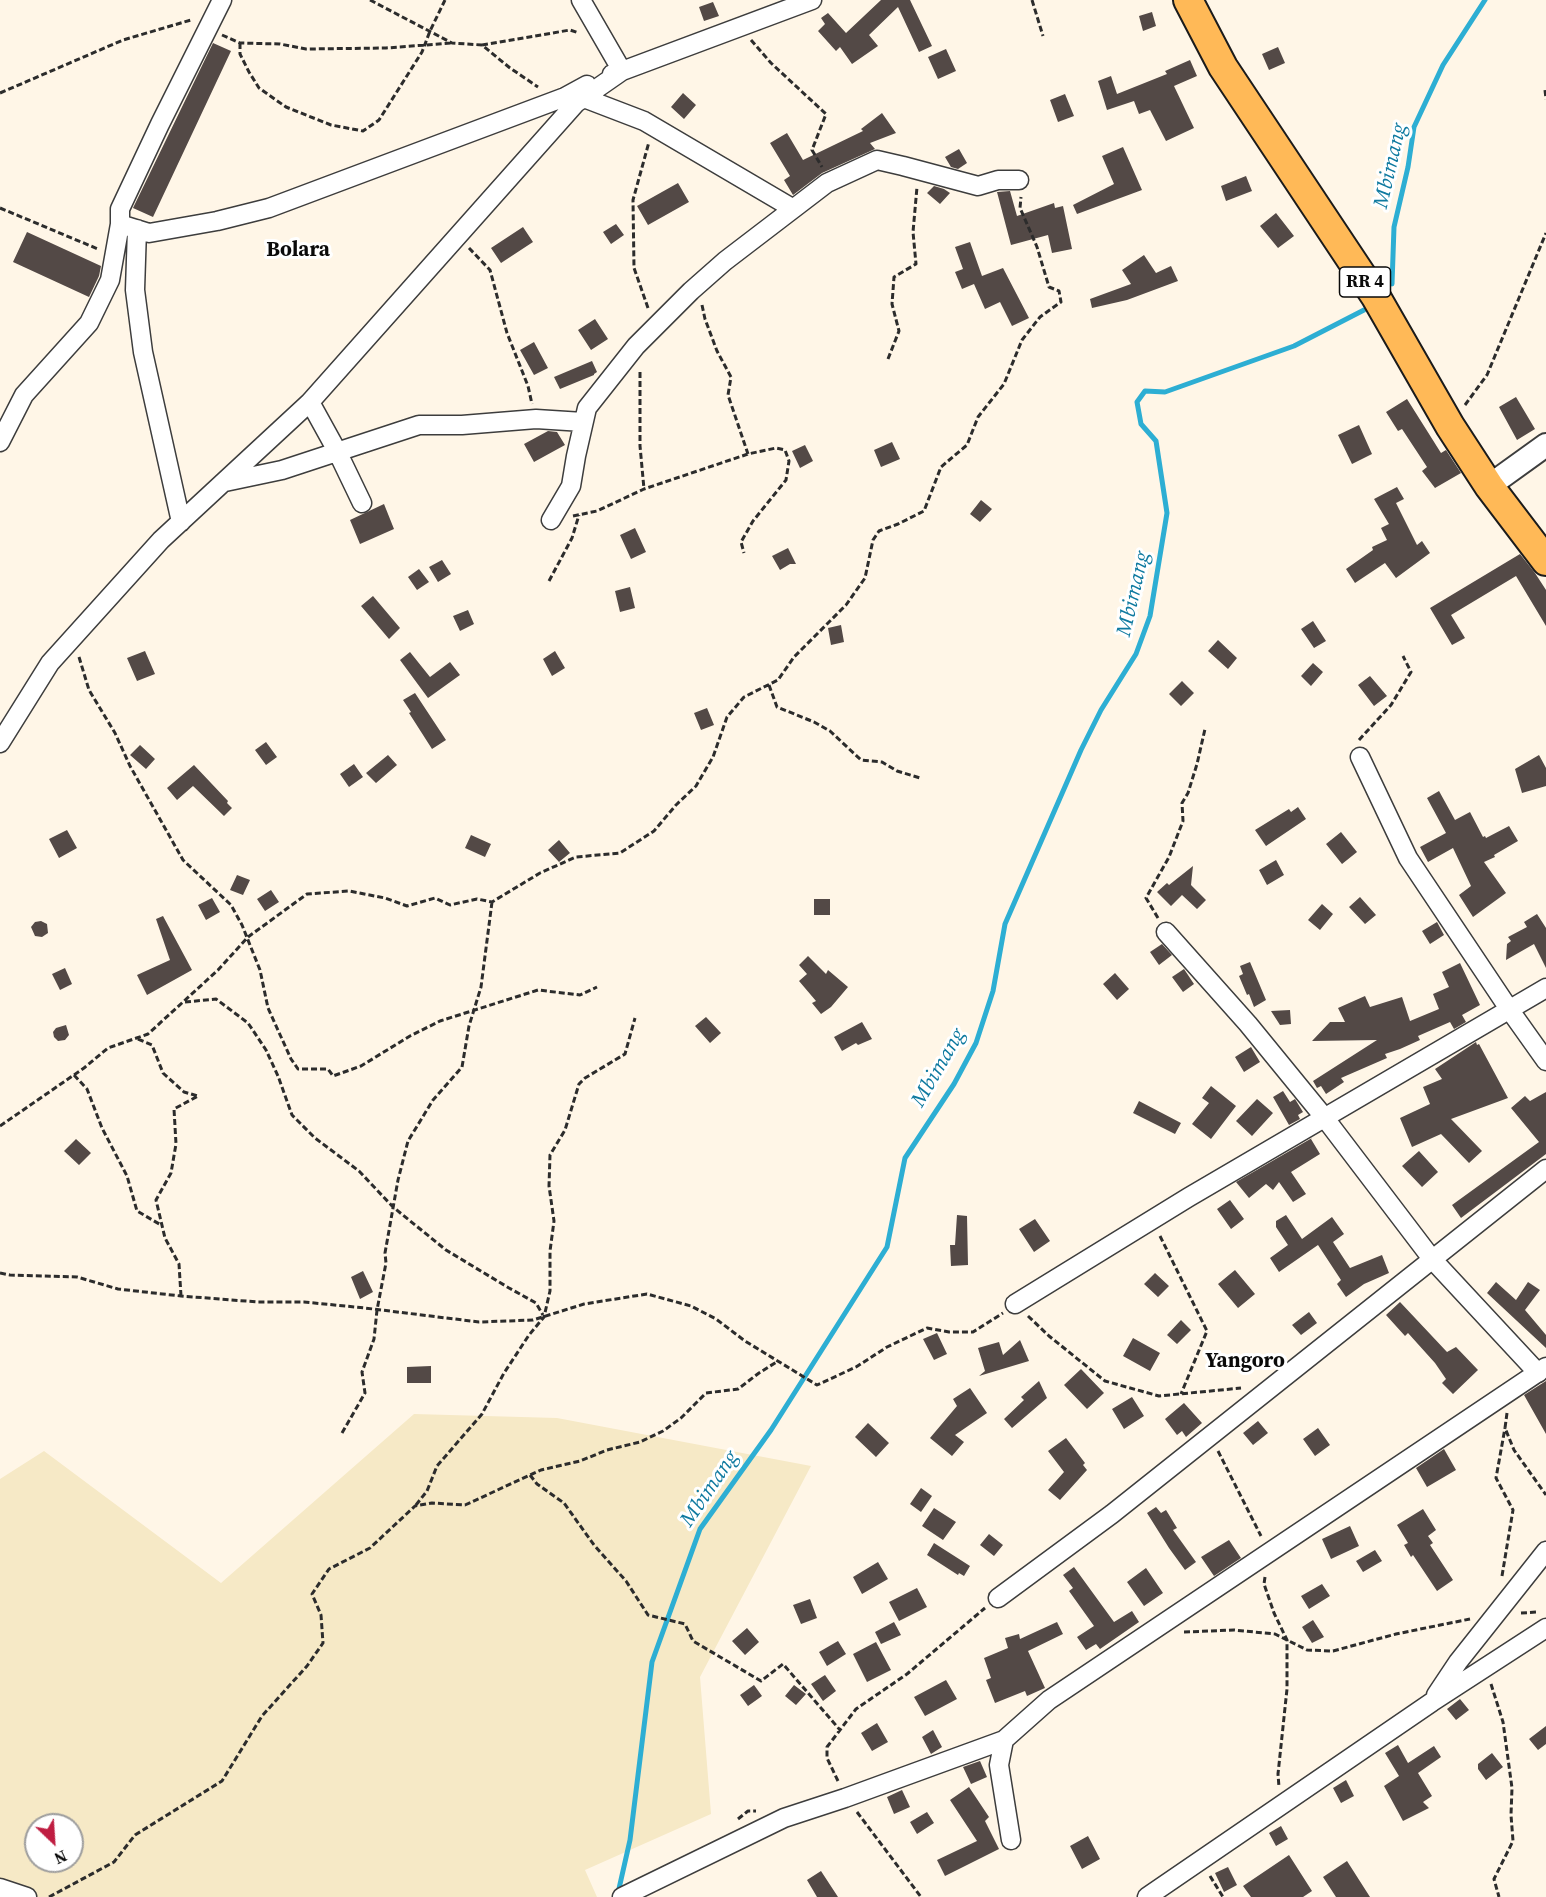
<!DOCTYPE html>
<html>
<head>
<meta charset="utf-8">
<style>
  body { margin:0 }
  #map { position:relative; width:1546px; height:1897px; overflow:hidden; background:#fff6e7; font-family:"Source Serif 4",serif }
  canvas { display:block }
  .north { position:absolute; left:24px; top:1813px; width:60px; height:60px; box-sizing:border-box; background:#fff; border:2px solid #9d9d9d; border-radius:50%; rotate:155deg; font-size:16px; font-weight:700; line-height:24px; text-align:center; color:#0a0a0a }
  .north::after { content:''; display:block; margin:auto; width:21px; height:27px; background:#bf1d41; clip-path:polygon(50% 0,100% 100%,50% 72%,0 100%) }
</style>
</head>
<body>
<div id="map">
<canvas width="1546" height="1897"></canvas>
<div class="north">N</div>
</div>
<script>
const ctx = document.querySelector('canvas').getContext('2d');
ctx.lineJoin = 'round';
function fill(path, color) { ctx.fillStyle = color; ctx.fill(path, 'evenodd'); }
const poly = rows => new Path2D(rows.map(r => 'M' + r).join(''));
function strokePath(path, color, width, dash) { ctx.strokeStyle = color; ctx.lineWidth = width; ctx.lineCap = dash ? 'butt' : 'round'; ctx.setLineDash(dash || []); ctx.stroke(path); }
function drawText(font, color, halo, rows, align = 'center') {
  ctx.font = font + ' "Source Serif 4",serif'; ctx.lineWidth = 6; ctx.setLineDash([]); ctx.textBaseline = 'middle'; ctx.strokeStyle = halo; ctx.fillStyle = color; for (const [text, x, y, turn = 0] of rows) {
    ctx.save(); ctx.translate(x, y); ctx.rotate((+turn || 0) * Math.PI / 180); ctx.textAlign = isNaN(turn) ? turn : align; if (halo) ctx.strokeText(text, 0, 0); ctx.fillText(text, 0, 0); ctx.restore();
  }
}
const farmland = poly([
  [414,1414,557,1418,811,1466,700,1677,711,1814,585,1870,597,1897,0,1897,0,1479,44,1451,221,1583],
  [36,1825,72,1825,72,1861,36,1861]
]);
const stream = poly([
  [1392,284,1394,227,1408,167,1414,127,1443,65,1485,0],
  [618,1893,630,1840,652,1662,700,1529,771,1430,887,1247,905,1158,954,1084,976,1043,993,991,1005,924,1081,750,1101,710,1136,654,1150,616,1167,513,1156,441,1141,424,1137,402,1145,391,1165,392,1294,346,1364,310]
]);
const building = poly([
  [881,0,910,0,932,46,919,52,898,7,869,35,878,46,852,64,840,47,836,51,818,31,825,24,821,18,828,13,846,33],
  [713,2,719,16,704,21,699,7],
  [1152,12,1156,26,1143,31,1139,16],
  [213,43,231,51,153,217,133,208],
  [1278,47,1285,63,1269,70,1262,54],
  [946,49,956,71,938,79,928,57],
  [1190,60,1197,76,1174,86,1194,128,1166,141,1150,110,1139,114,1134,101,1107,110,1098,81,1111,76,1117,94,1167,74,1165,71],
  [683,93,696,105,684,119,671,107],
  [1065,94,1074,116,1058,122,1050,100],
  [882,113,896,133,870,143,875,149,822,173,793,195,784,180,790,176,770,143,787,133,803,160,863,131,861,129],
  [1123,147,1142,190,1077,214,1073,205,1114,184,1102,156],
  [959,149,967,163,958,169,951,167,945,157],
  [1246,176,1252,191,1226,201,1221,186],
  [678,183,689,202,648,225,637,206],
  [934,186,944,189,950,193,940,204,927,193],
  [1010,191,1017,216,1054,203,1055,208,1063,206,1072,249,1052,253,1048,235,1011,245,997,192],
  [1276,213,1294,236,1278,248,1260,226],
  [616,224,624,235,611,244,603,232],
  [523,227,533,242,501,263,491,248],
  [27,232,101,266,99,276,89,297,13,262],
  [970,242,982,276,1003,268,1029,318,1012,326,1000,302,985,309,974,284,962,289,955,272,963,269,955,247],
  [1144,255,1156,273,1171,266,1178,281,1127,300,1092,308,1090,299,1131,284,1122,270],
  [595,319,608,339,591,350,578,330],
  [534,342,548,368,534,375,520,350],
  [592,361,597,372,594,374,594,375,560,389,554,377],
  [1516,397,1535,429,1517,440,1499,407],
  [1407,399,1441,453,1446,450,1461,473,1435,488,1422,471,1427,467,1402,429,1398,431,1386,412],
  [1359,425,1372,454,1352,464,1338,435],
  [548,431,557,432,565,445,534,462,524,444],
  [892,442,900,459,881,467,874,450],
  [805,445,813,461,800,468,792,451],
  [1397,487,1404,499,1396,503,1417,545,1422,541,1430,553,1396,578,1385,563,1355,583,1346,569,1373,550,1372,547,1387,540,1381,528,1389,524,1374,499],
  [981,500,992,509,980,522,970,514],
  [384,504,394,529,360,544,350,520],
  [635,528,646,552,631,559,620,535],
  [788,548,796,564,790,564,780,570,772,556],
  [1520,554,1535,573,1546,590,1546,626,1516,576,1451,615,1465,638,1452,645,1430,608],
  [442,560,451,574,438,582,429,567],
  [419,569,429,582,417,590,408,577],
  [630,587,635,608,620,612,615,591],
  [373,596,400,628,389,639,361,606],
  [468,610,474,624,460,631,453,616],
  [1313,621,1326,641,1314,648,1301,629],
  [841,625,844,642,831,645,828,628],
  [1218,640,1237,658,1228,669,1208,651],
  [145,651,155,674,137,681,127,658],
  [555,651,565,668,552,676,543,659],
  [410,652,430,677,450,662,460,675,428,698,400,660],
  [1313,663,1323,672,1311,686,1301,676],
  [1370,676,1387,696,1374,706,1358,685],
  [1182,681,1194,693,1181,706,1169,694],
  [415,693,446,740,432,749,409,713,411,712,403,700],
  [707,708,714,725,701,730,694,713],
  [266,742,277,757,266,765,255,750],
  [140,745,155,759,146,769,130,755],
  [388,755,397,765,376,783,366,773],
  [1539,755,1546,768,1546,786,1522,793,1515,769],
  [354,764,363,777,349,787,340,774],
  [194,765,228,801,227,803,232,808,224,816,193,786,177,800,167,788],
  [1439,791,1455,820,1470,812,1483,837,1485,836,1486,838,1509,826,1518,841,1494,855,1495,857,1484,862,1506,893,1473,917,1459,895,1471,886,1453,848,1428,862,1420,847,1446,833,1427,798],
  [1298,807,1306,819,1266,846,1255,830,1289,809,1291,812],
  [67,830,77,848,59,858,49,839],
  [1341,832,1357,852,1342,864,1326,844],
  [471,835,491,844,485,857,465,848],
  [559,840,570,853,559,862,548,850],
  [1276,860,1284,875,1267,885,1259,870],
  [1193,866,1191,885,1206,900,1197,909,1182,895,1171,906,1157,892,1167,883,1169,885],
  [237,875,250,880,243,895,230,890],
  [271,890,279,902,265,911,257,899],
  [1360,897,1376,915,1365,924,1349,907],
  [212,898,220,912,206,920,198,905],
  [814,899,830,899,830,915,814,915],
  [1322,904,1333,914,1320,930,1308,920],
  [1537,914,1546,928,1546,968,1534,944,1506,960,1507,944,1511,941,1508,937,1527,927,1524,922],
  [163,916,192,970,147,995,137,975,170,960,156,919],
  [41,921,47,924,48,933,42,937,35,936,31,927,35,922],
  [1437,922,1444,935,1430,944,1422,931],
  [1162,944,1172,955,1159,965,1150,952],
  [808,956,826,974,828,970,848,987,831,1007,821,1014,812,1003,816,1001,799,981,807,974,799,965],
  [1250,962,1266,1000,1254,1007,1249,994,1247,995,1239,976,1243,974,1240,966],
  [1460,963,1480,1005,1462,1015,1466,1022,1454,1029,1450,1022,1418,1036,1420,1040,1400,1049,1385,1054,1387,1058,1341,1078,1344,1082,1326,1094,1321,1086,1317,1088,1313,1081,1377,1040,1312,1041,1330,1022,1345,1022,1338,1008,1365,996,1370,1007,1402,997,1410,1021,1439,1009,1433,994,1449,987,1442,972],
  [65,968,72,984,60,990,52,974],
  [1184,969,1194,984,1183,992,1172,977],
  [1115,973,1129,989,1117,1000,1103,984],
  [1290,1010,1291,1024,1280,1025,1271,1011],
  [706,1017,721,1033,710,1043,695,1026],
  [862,1022,872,1039,858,1045,856,1043,842,1051,834,1037],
  [66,1025,69,1035,65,1040,58,1041,54,1037,53,1032,56,1028],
  [1476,1042,1477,1045,1479,1044,1508,1098,1451,1119,1482,1151,1469,1163,1441,1134,1412,1147,1400,1118,1430,1104,1423,1087,1442,1079,1435,1069],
  [1251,1047,1260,1062,1244,1072,1235,1057],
  [1211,1086,1236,1106,1211,1139,1192,1124,1209,1103,1202,1098],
  [1283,1091,1290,1102,1295,1099,1303,1112,1298,1115,1300,1119,1289,1125,1273,1097],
  [1546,1092,1546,1154,1461,1218,1452,1205,1539,1142,1511,1108,1525,1096,1530,1101],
  [1257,1099,1273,1113,1252,1136,1236,1121],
  [1139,1101,1181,1123,1175,1134,1133,1113],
  [1312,1138,1311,1139,1320,1154,1291,1172,1306,1194,1293,1202,1279,1182,1273,1190,1266,1184,1249,1198,1236,1182],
  [76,1139,91,1153,79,1165,64,1151],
  [1419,1151,1438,1172,1422,1187,1402,1166],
  [1230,1200,1244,1219,1231,1229,1217,1209],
  [957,1215,967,1216,968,1265,951,1266,950,1245,955,1245],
  [1286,1215,1302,1239,1332,1217,1344,1234,1333,1242,1350,1268,1382,1255,1389,1273,1364,1284,1346,1297,1337,1284,1341,1280,1318,1245,1279,1272,1270,1258,1288,1245,1276,1227,1276,1221],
  [1035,1219,1050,1241,1034,1252,1019,1229],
  [1235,1270,1255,1294,1238,1308,1218,1284],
  [363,1271,373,1292,360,1299,351,1277],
  [1155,1273,1169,1286,1158,1297,1144,1284],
  [1496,1282,1516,1300,1528,1282,1540,1290,1525,1310,1546,1335,1546,1348,1487,1293],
  [1400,1302,1447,1352,1456,1347,1478,1370,1453,1394,1442,1383,1446,1379,1435,1363,1408,1333,1405,1336,1386,1315],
  [1309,1312,1317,1323,1301,1335,1292,1325],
  [1181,1320,1191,1330,1177,1344,1167,1335],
  [937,1333,947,1354,934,1360,923,1339],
  [1133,1338,1160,1353,1150,1371,1123,1356],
  [1020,1340,1029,1361,979,1376,985,1371,978,1348,999,1342,1003,1355],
  [431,1366,431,1383,407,1383,407,1367],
  [1081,1369,1104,1393,1087,1409,1064,1385],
  [1039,1381,1047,1398,1012,1428,1004,1419,1024,1400,1021,1397],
  [1546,1381,1546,1434,1524,1395],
  [970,1388,987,1413,955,1435,964,1442,952,1456,930,1438,957,1406,953,1399],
  [1132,1397,1144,1416,1124,1429,1112,1409],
  [1184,1403,1202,1423,1186,1437,1182,1431,1177,1435,1165,1419],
  [1258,1421,1268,1433,1253,1445,1243,1433],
  [868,1423,889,1443,876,1457,855,1437],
  [1318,1428,1330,1445,1315,1456,1303,1439],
  [1066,1438,1085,1463,1083,1465,1087,1470,1060,1500,1048,1490,1064,1472,1048,1451],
  [1444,1449,1456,1470,1427,1487,1416,1468],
  [921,1488,932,1496,921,1512,910,1504],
  [1156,1507,1161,1513,1166,1510,1177,1528,1173,1530,1196,1562,1185,1570,1169,1548,1147,1513],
  [934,1508,956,1522,943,1540,922,1526],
  [1423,1509,1436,1530,1428,1536,1433,1543,1430,1545,1453,1580,1437,1591,1413,1555,1411,1557,1404,1545,1408,1543,1397,1525],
  [1350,1526,1359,1546,1331,1559,1322,1539],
  [989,1534,1003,1545,994,1556,980,1545],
  [1229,1540,1241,1558,1214,1576,1201,1557],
  [934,1543,970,1566,964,1576,959,1573,958,1575,927,1555],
  [1375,1550,1382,1561,1363,1572,1356,1561],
  [878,1562,888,1579,862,1594,853,1577],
  [1074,1567,1114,1622,1132,1611,1139,1622,1100,1649,1096,1644,1086,1650,1077,1637,1094,1626,1069,1591,1073,1588,1063,1575],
  [1146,1568,1163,1593,1144,1606,1127,1582],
  [1322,1584,1330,1596,1309,1609,1301,1596],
  [917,1588,927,1607,899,1621,889,1602],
  [810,1599,817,1618,801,1624,793,1605],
  [1313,1620,1324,1637,1312,1643,1302,1627],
  [894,1622,901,1635,881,1644,875,1632],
  [1057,1622,1063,1634,1028,1651,1045,1688,1027,1696,1025,1691,995,1703,986,1680,991,1678,984,1658,1008,1648,1005,1638,1019,1634,1020,1639],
  [747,1628,759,1642,745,1655,732,1641],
  [838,1641,846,1654,827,1666,819,1652],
  [876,1642,891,1670,867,1682,853,1654],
  [825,1675,836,1691,823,1701,811,1684],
  [946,1680,957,1699,925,1716,914,1697],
  [754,1685,762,1696,748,1706,740,1695],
  [794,1685,806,1694,796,1705,785,1696],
  [1460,1699,1469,1710,1456,1720,1447,1709],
  [877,1723,888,1742,872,1751,861,1733],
  [1546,1726,1546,1744,1538,1750,1529,1739],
  [933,1730,942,1747,931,1754,922,1737],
  [1398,1745,1408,1763,1434,1746,1441,1757,1418,1773,1432,1796,1423,1802,1429,1808,1403,1821,1384,1786,1399,1776,1385,1753],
  [1492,1753,1503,1767,1486,1780,1478,1769,1478,1764],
  [980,1761,987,1777,971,1784,963,1767],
  [1346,1780,1354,1796,1341,1803,1333,1788],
  [969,1787,989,1817,985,1821,999,1849,945,1876,937,1860,977,1841,950,1800],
  [902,1790,910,1807,894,1814,887,1797],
  [927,1812,934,1823,917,1834,910,1822],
  [1281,1826,1288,1839,1276,1846,1269,1833],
  [1088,1836,1100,1859,1082,1869,1070,1846],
  [1289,1855,1312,1891,1303,1897,1251,1897,1243,1886],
  [1347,1861,1370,1897,1336,1897,1323,1877],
  [1228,1867,1237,1885,1224,1892,1215,1873],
  [821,1871,838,1897,817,1897,807,1880]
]);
const path = poly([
  [370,0,452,43,482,45,510,68,538,87],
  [1032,0,1043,36],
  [222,35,240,43,280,44,306,49,386,48,452,43],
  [751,40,771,63,826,114,812,150,822,167],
  [240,43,240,54,249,72,259,88,286,107,331,125,363,131,379,120,422,52,430,31,445,0],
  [482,45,570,30,579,33],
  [1545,90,1546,99],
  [0,93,123,40,191,20],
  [0,208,98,249],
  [469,248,490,270,507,333,528,386,532,404],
  [702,305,705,319,717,351,731,377,728,395,748,454],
  [648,308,634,268,633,200,649,142],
  [888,359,899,331,892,304,894,277,916,264,913,232,917,187],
  [640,372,640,446,644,489],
  [1465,405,1487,375,1546,233],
  [573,516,597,511,644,489,748,454,776,448,785,450,789,461,786,480,753,521,741,542,744,553],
  [549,581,572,538,579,515],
  [79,657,89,690,115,733,130,766,183,860,231,905,242,925,260,970,268,1008,291,1059,298,1069,328,1069,333,1076,361,1066,410,1036,440,1021,538,990,580,995,597,987],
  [769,685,777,707,814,722,830,731,861,760,882,762,897,771,920,778],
  [1359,740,1391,705,1411,672,1403,656],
  [1158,918,1146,898,1169,857,1183,821,1182,803,1188,793,1197,764,1205,729],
  [185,1002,216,999,248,1023,266,1050,278,1076,292,1115,315,1138,359,1171,393,1207,446,1250,509,1288,536,1303,543,1315],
  [138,1039,152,1045,163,1073,184,1092,198,1096],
  [74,1075,87,1089,102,1128,127,1176,137,1211,161,1225],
  [0,1126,84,1068,108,1048,148,1034,218,970,248,937,307,894,349,891,385,898,407,906,435,898,450,905,477,899,492,902,540,873,576,857,620,853,654,831,676,805,696,786,713,757,727,717,744,697,778,680,794,657,846,605,865,578,873,540,879,531,898,524,924,511,941,467,967,445,978,417,1004,384,1022,340,1040,317,1061,302,1059,291,1049,287,1037,247,1020,208,1021,197],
  [1160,1236,1207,1331,1181,1394],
  [0,1273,10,1275,77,1277,118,1289,181,1296,258,1302,304,1302,365,1308,479,1322,533,1320,584,1304,647,1294,691,1306,716,1319,745,1341,817,1385,856,1367,887,1347,927,1328,949,1332,973,1332,1003,1313],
  [181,1296,179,1264,165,1238,156,1200,171,1173,176,1144,174,1109,198,1096],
  [1028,1316,1049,1336,1105,1381,1159,1396,1241,1388],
  [1507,1413,1505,1428,1514,1450,1546,1495],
  [342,1433,365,1393,362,1372,374,1339,377,1310,386,1263,385,1253,398,1180,408,1141,433,1100,462,1067,469,1026,481,987,492,902],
  [1218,1451,1261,1536],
  [530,1475,537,1484,564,1503,594,1545,626,1581,648,1615,685,1624,693,1641,761,1681,783,1664,840,1730],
  [416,1505,427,1491,437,1466,482,1414,504,1373,529,1335,544,1317,550,1291,550,1251,554,1221,549,1186,550,1155,565,1130,579,1084,585,1078,625,1054,635,1018],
  [1502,1576,1513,1510,1496,1478,1505,1428],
  [1265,1577,1264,1584,1274,1613,1287,1640,1287,1689,1278,1774,1279,1787],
  [1521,1613,1538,1612],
  [1184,1632,1234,1630,1275,1634,1307,1650,1333,1651,1396,1634,1470,1619],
  [1491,1684,1503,1722,1512,1788,1511,1815,1513,1841,1494,1879,1499,1897],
  [838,1781,827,1758,827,1747,856,1709,907,1674,985,1608],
  [857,1812,921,1897],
  [738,1819,748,1811,756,1811],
  [1210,1876,1223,1897],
  [49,1897,114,1862,135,1835,222,1781,262,1716,307,1666,323,1643,321,1615,312,1594,329,1569,370,1548,415,1506,432,1503,465,1505,541,1470,580,1461,607,1450,640,1442,663,1431,681,1418,706,1393,738,1389,759,1373,778,1361]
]);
const minor = poly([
  [581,0,622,71,612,74],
  [584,98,644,121,792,208],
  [120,224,149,233,217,221,269,208,565,97,587,85],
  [137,229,135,290,143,352,181,522],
  [310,402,337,451,362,503],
  [0,442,24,395,89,323,110,280,120,224,120,209,160,124,222,0],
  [225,482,282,470,419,425,462,425,536,419,583,422],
  [551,520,571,486,576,456,587,408,636,346,691,291,725,261,827,183,877,160,903,166,978,186,998,180,1019,180],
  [0,743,50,663,161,540,310,402,576,103,622,71,812,0],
  [1360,757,1408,858,1509,1009,1546,1061],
  [1166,932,1248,1024,1324,1117,1432,1259,1538,1373],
  [1015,1304,1189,1197,1546,988],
  [998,1598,1112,1514,1546,1169],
  [1436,1695,1458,1662,1546,1551],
  [1011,1840,999,1765,1004,1740,1049,1700,1546,1367],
  [0,1888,27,1897],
  [622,1897,784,1818,845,1798,1004,1740],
  [1147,1897,1432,1702,1546,1628]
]);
const tertiary = poly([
  [1489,486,1546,445]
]);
const primary = poly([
  [1188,0,1223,67,1376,297,1450,426,1489,486,1546,561]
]);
const shields = [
  [1365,282,51]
];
const shieldNames = [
  ["RR 4",1365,282]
];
const waterNames = [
  ["Mbimang",1391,166,-77],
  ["Mbimang",1134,594,-77],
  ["Mbimang",939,1068,-60],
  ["Mbimang",710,1489,-56]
];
const neighbourhoodNames = [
  ["Bolara",298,251],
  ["Yangoro",1245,1362]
];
fill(farmland, '#f6e9c6');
strokePath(stream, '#2daed3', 5);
fill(building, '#534946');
strokePath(minor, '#3d3d3d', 21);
strokePath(tertiary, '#3d3d3d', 26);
strokePath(primary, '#1b1b1b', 32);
strokePath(path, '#2c2c2c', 3, [6, 3]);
strokePath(minor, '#fff', 18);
strokePath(tertiary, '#fff', 22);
strokePath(primary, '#ffb957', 28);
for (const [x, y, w] of shields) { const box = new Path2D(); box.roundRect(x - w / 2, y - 15, w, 30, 4.5); ctx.fillStyle = '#fff'; ctx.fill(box); strokePath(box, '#0a0a0a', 1.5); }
drawText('bold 18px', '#0a0a0a', null, shieldNames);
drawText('italic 21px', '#0f7aa0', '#fff', waterNames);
drawText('bold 21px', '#0a0a0a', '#fff', neighbourhoodNames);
</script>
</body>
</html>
